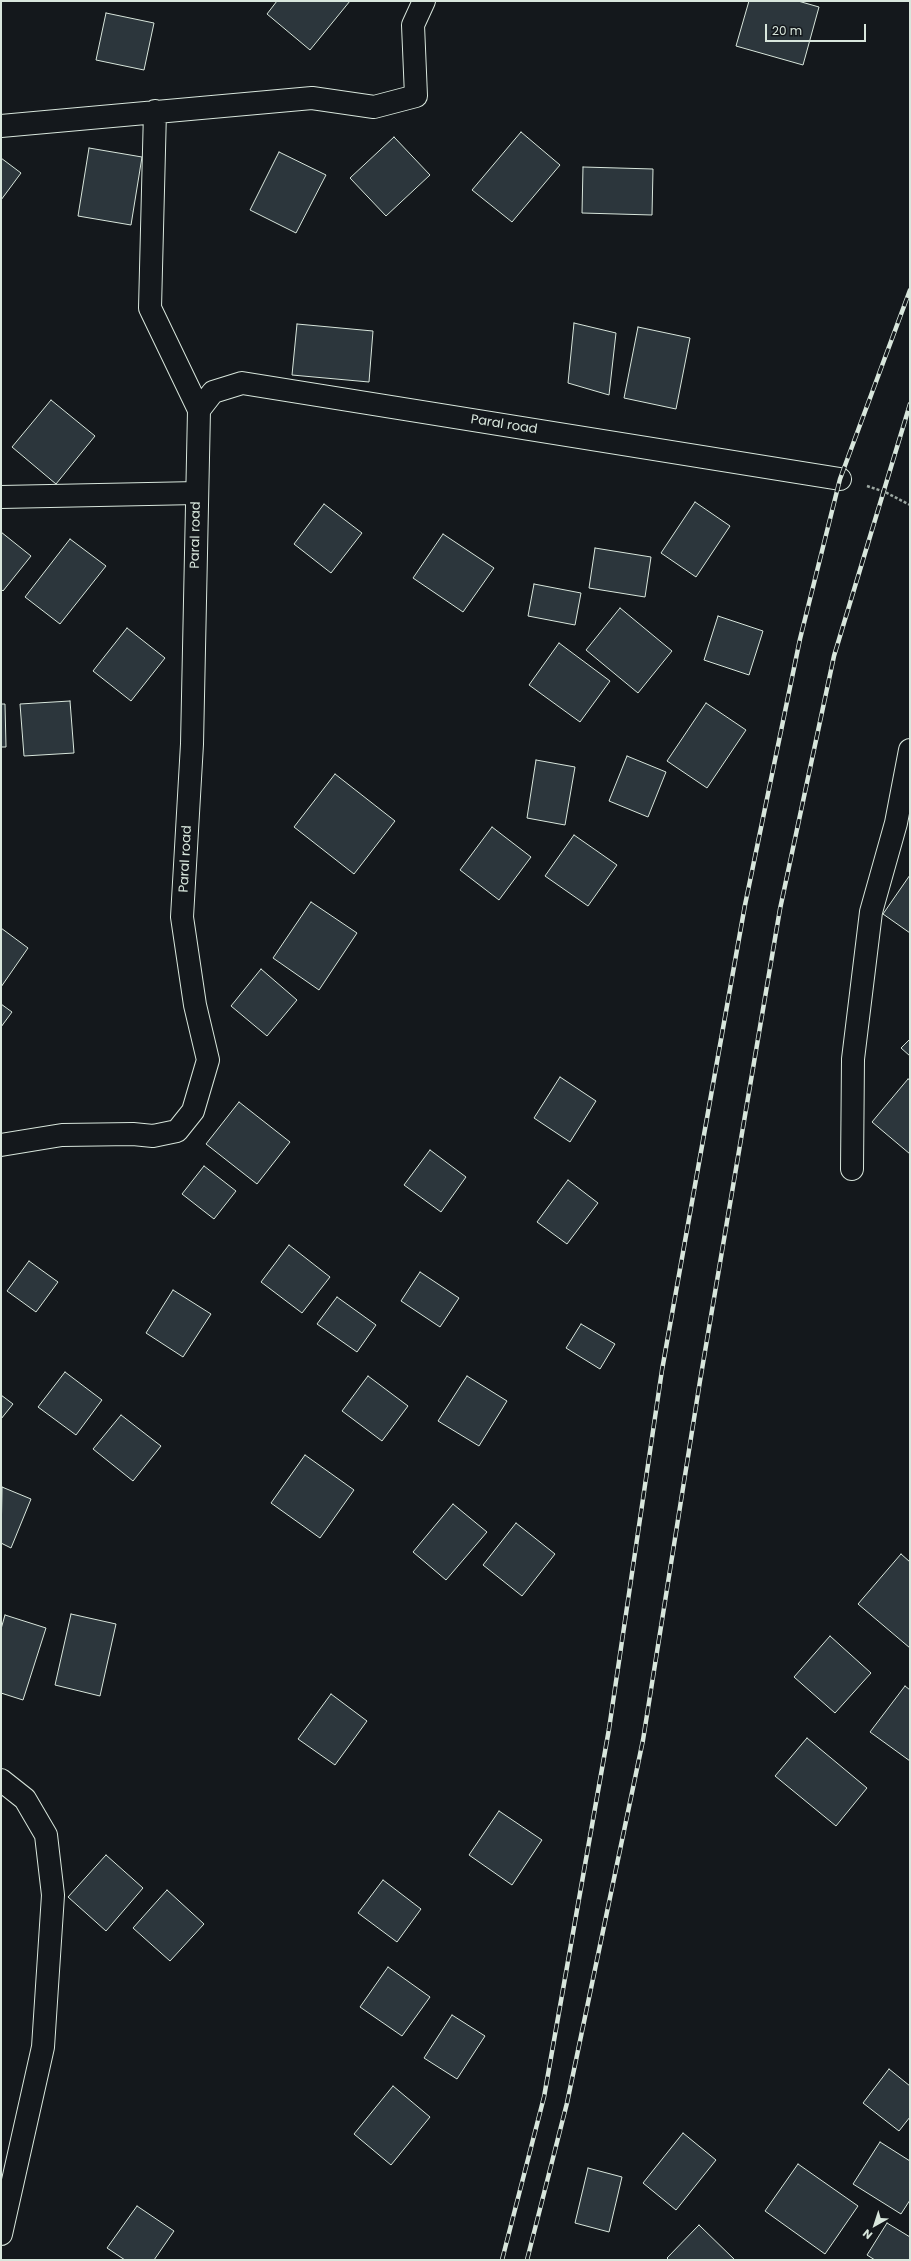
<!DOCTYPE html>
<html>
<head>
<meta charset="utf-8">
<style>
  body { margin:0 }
  #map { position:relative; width:911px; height:2261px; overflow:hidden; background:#14181c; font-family:Poppins,sans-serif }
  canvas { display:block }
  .frame { position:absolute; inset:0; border:2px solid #d8e6dc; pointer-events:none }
  .north { position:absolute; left:855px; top:2205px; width:40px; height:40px; -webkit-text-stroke:3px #14181c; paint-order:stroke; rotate:219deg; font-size:11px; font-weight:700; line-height:16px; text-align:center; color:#d8e6dc }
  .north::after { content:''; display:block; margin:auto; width:14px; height:18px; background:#d8e6dc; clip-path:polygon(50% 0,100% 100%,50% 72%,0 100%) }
  .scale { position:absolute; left:765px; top:24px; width:101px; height:18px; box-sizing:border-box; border:2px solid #d8e6dc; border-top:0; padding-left:5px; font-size:12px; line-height:14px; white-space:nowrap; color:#d8e6dc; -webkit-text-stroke:3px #14181c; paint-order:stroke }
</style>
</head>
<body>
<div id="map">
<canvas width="911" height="2261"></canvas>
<div class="frame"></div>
<div class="north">N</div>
<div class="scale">20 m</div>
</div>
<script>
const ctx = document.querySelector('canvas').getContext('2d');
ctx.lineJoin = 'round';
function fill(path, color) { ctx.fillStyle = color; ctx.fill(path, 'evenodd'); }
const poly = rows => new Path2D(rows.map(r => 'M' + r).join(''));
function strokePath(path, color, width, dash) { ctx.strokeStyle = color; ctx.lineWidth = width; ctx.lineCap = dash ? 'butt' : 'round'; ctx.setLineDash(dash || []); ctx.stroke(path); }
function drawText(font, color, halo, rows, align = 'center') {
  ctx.font = font + ' Poppins,sans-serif'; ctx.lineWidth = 3; ctx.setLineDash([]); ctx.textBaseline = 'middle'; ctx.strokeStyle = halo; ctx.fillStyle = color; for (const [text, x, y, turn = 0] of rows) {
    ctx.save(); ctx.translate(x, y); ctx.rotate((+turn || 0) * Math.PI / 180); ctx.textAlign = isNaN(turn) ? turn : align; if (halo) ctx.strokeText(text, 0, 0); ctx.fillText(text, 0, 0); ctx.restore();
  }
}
const building = poly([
  [277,1,350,1,310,50,267,14,277,1],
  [749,1,798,1,819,7,803,65,736,46,749,1],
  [106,13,154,23,144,70,96,60,106,13],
  [521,132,560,165,512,222,472,190,521,132],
  [394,137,430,175,386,216,350,178,394,137],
  [89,148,142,157,131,225,78,216,89,148],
  [279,152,326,175,296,233,250,210,279,152],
  [1,158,21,173,1,200,1,158],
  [583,167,653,169,652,215,582,213,583,167],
  [574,323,616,333,609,395,568,383,574,323],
  [297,324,373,331,369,382,292,375,297,324],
  [638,327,690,338,676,409,624,398,638,327],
  [51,400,95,436,56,484,12,447,51,400],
  [695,502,730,526,696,577,661,553,695,502],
  [324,504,362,533,331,573,294,544,324,504],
  [1,532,31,556,3,591,1,589,1,532],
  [443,534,494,568,463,612,413,578,443,534],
  [70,539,106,566,60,624,25,597,70,539],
  [595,548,651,557,645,597,589,588,595,548],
  [534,584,581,593,575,625,528,616,534,584],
  [620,608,672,651,638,693,586,650,620,608],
  [718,616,763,631,749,675,704,660,718,616],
  [127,628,165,658,131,701,93,671,127,628],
  [559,643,610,681,580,722,529,685,559,643],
  [70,701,74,753,24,756,20,704,70,701],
  [706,703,746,730,707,788,667,761,706,703],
  [1,704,5,704,6,747,1,747,1,704],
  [627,756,666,772,648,817,609,801,627,756],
  [536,760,575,767,565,825,527,818,536,760],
  [335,774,395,821,354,874,294,827,335,774],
  [492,827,531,857,499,900,460,870,492,827],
  [574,835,617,865,588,906,545,876,574,835],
  [910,875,910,933,883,914,910,875],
  [311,902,357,933,319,990,273,958,311,902],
  [1,928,28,948,1,987,1,928],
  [261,969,297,1000,267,1036,231,1006,261,969],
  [1,1004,12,1012,1,1027,1,1004],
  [910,1039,910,1056,901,1048,910,1039],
  [560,1077,596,1101,570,1142,534,1118,560,1077],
  [908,1079,910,1080,910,1154,872,1122,908,1079],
  [239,1102,290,1142,257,1184,206,1144,239,1102],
  [430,1150,466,1177,441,1212,404,1185,430,1150],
  [204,1166,236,1191,214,1219,182,1194,204,1166],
  [568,1180,598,1203,567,1244,537,1222,568,1180],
  [289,1245,330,1277,302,1313,261,1282,289,1245],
  [29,1261,58,1282,36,1312,7,1291,29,1261],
  [420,1272,459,1298,440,1327,401,1301,420,1272],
  [173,1290,211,1314,183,1357,146,1333,173,1290],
  [337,1297,376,1325,357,1352,317,1324,337,1297],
  [581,1324,615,1344,600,1369,566,1348,581,1324],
  [65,1372,102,1400,76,1435,38,1407,65,1372],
  [368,1376,408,1406,382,1441,342,1411,368,1376],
  [467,1376,507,1401,479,1446,438,1421,467,1376],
  [1,1395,13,1404,1,1419,1,1395],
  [121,1415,161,1446,133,1481,93,1449,121,1415],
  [305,1455,354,1490,320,1538,271,1503,305,1455],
  [2,1487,31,1499,11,1548,1,1543,2,1487],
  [453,1504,487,1532,446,1580,413,1552,453,1504],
  [516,1523,555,1554,522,1596,483,1565,516,1523],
  [901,1554,910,1562,910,1648,858,1604,901,1554],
  [71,1614,116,1624,100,1696,55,1685,71,1614],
  [5,1615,46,1628,23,1700,1,1693,1,1629,5,1615],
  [830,1636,871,1673,835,1713,794,1677,830,1636],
  [905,1686,910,1690,910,1761,870,1732,905,1686],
  [331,1694,367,1721,335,1765,298,1739,331,1694],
  [807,1738,867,1788,836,1826,775,1776,807,1738],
  [499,1811,542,1840,512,1885,469,1855,499,1811],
  [106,1855,143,1888,106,1931,68,1897,106,1855],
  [383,1880,421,1909,397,1942,358,1913,383,1880],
  [167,1890,204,1924,170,1961,133,1928,167,1890],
  [388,1967,430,1997,402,2036,360,2007,388,1967],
  [452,2015,485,2036,457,2079,424,2058,452,2015],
  [889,2069,910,2086,910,2117,899,2131,863,2103,889,2069],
  [393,2086,430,2117,391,2165,354,2134,393,2086],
  [683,2133,716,2160,676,2210,643,2183,683,2133],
  [880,2142,910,2161,910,2200,901,2214,853,2184,880,2142],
  [798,2164,858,2206,825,2254,765,2211,798,2164],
  [588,2168,622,2177,609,2232,575,2223,588,2168],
  [137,2206,174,2231,154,2260,125,2260,107,2248,137,2206],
  [887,2223,910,2237,910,2260,875,2260,867,2255,887,2223],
  [699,2225,735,2260,669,2260,667,2258,699,2225]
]);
const path = poly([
  [867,486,885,492,910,505]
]);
const street = poly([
  [155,111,150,308,199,410],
  [1,126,312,98,374,107,416,96,413,25,424,1],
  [1,497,197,493],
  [1,1145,62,1135,133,1134,153,1136,177,1131,193,1111,208,1060,195,1005,182,917,192,744,199,410,213,392,242,383,840,479],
  [852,1169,853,1059,871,912,896,823,910,750],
  [1,1780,25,1799,46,1835,53,1895,43,2047,1,2234]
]);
const rail = poly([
  [502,2260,544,2097,609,1729,662,1370,745,905,800,639,840,479,910,290],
  [527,2260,567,2103,643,1740,700,1381,780,909,834,656,910,404]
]);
const streetNames = [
  ["Paral road",504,425,9],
  ["Paral road",196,535,-89],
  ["Paral road",186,859,-87]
];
fill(building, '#2c363c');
strokePath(building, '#d8e6dc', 1);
strokePath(street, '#d8e6dc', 24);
strokePath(path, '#9da8a2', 2.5, [3, 2]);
strokePath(street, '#14181c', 22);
strokePath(rail, '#d8e6dc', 4.5);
strokePath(rail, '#14181c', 3, [9]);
drawText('13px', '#d8e6dc', '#14181c', streetNames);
</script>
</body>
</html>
